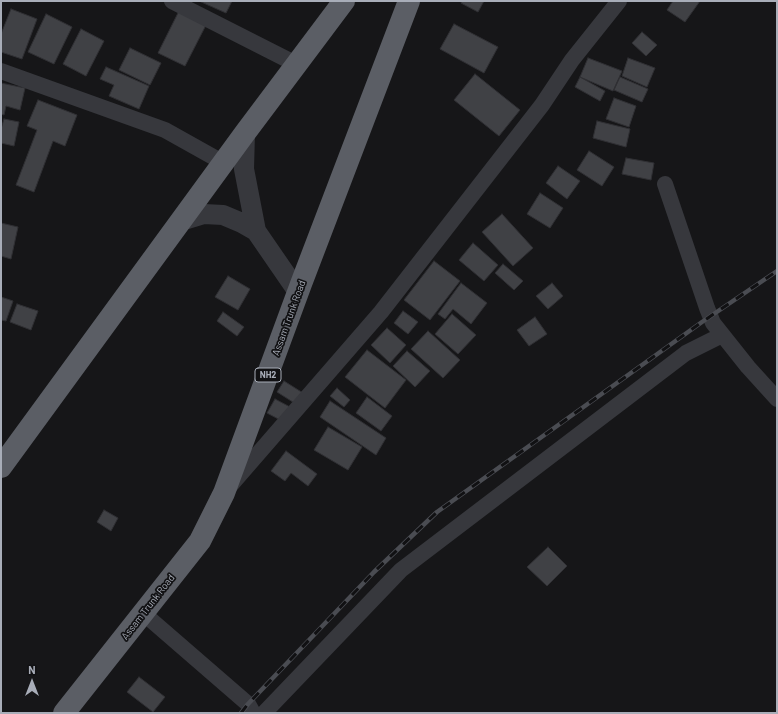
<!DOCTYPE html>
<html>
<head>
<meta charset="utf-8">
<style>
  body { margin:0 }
  #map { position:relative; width:778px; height:714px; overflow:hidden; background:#161618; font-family:Barlow,sans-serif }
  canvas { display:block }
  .frame { position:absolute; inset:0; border:2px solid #a8adb8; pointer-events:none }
  .north { position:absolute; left:12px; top:662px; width:40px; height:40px; -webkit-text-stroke:3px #111113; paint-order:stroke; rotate:0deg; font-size:11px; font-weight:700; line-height:16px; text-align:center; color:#a8adb8 }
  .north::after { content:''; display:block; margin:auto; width:14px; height:18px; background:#a8adb8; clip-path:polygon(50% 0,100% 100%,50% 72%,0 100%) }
</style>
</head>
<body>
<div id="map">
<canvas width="778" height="714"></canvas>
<div class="frame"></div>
<div class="north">N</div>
</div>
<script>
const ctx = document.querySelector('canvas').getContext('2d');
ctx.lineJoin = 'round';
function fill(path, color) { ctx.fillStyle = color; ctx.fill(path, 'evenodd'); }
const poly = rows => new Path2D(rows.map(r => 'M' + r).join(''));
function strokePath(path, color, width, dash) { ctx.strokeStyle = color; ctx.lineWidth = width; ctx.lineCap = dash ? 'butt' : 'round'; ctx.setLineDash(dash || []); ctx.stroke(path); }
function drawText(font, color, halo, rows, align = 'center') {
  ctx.font = font + ' Barlow,sans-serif'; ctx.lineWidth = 3.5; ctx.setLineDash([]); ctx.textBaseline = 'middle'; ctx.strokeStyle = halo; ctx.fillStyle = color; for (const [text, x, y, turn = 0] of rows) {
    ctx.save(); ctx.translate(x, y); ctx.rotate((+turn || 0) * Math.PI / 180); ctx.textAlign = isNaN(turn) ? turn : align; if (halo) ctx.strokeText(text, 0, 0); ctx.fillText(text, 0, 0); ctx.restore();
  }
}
const building = poly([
  [199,1,232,1,226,13,199,1],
  [462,1,484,1,478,12,461,3,462,1],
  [673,1,700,1,685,22,667,10,673,1],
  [11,9,37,19,22,59,1,52,1,34,11,9],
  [179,11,206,25,185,66,158,53,179,11],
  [46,14,72,27,54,64,28,52,46,14],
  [454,24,498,47,484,73,440,49,454,24],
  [81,29,104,41,86,76,63,64,81,29],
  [642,32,657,45,646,56,632,43,642,32],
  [130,48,161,63,150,85,119,70,130,48],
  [588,58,622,71,613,91,580,77,588,58],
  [628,58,655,68,647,87,622,76,628,58],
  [106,67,149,86,139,109,109,96,114,85,100,79,106,67],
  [475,74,520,110,499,136,454,100,475,74],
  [580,77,605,91,600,101,575,87,580,77],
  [620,77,648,89,642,102,614,90,620,77],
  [1,83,25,88,20,110,6,106,4,115,1,114,1,83],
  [614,98,636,106,629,127,606,119,614,98],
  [38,100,77,115,65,146,53,141,34,192,16,185,37,130,27,126,38,100],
  [4,119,19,122,14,146,1,143,1,129,4,119],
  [597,121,630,129,626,147,593,138,597,121],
  [589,151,614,167,602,186,577,170,589,151],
  [626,158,654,163,651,180,622,174,626,158],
  [558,166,580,181,567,199,546,183,558,166],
  [540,193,563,208,550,228,527,214,540,193],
  [502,214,533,248,513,266,482,232,502,214],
  [1,223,18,227,11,259,1,256,1,223],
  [473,243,498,265,484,281,459,260,473,243],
  [434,261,460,281,430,320,404,300,434,261],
  [503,264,523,281,514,290,495,273,503,264],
  [228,276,250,289,238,310,215,297,228,276],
  [461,283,487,303,471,324,453,309,445,319,438,314,461,283],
  [552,283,563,296,548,309,536,296,552,283],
  [1,297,13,301,6,321,1,320,1,297],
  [17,304,38,311,31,330,10,322,17,304],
  [403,311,418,322,408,334,394,323,403,311],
  [223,312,244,327,237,336,217,321,223,312],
  [452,314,476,335,458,354,435,334,452,314],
  [535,317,547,334,529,346,517,330,535,317],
  [387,328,406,345,390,363,371,345,387,328],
  [428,331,460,360,443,378,411,349,428,331],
  [367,350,406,380,385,408,345,377,367,350],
  [407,351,430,371,415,387,393,366,407,351],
  [284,381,303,393,296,404,277,392,284,381],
  [337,388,350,400,344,407,330,396,337,388],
  [367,397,392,416,381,431,356,413,367,397],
  [275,399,290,407,282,421,267,413,275,399],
  [330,401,386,438,376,455,320,417,330,401],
  [328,427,362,447,348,470,314,450,328,427],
  [286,451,317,474,308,486,291,473,285,481,271,471,286,451],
  [104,510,118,518,111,531,97,522,104,510],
  [548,547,567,566,547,586,527,567,548,547],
  [139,677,165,697,153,712,127,692,139,677]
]);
const minor = poly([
  [172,1,296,64],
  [1,71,165,130,224,163],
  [665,184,707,308,713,323,748,367,777,399],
  [230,486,381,312,542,105,572,60,619,1],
  [143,613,248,704,253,713],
  [264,713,401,570,686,353,722,335]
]);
const tertiary = poly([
  [245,133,244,169,256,231,298,292],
  [181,221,204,214,223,215,242,223,256,231]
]);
const trunk = poly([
  [1,467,245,133,344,1],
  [64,713,200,541,224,493,301,284,409,1]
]);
const rail = poly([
  [241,713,248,704,374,572,437,512,702,322,777,271]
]);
const shields = [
  [268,375,26]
];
const shieldNames = [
  ["NH2",268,375]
];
const streetNames = [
  ["Assam Trunk Road",289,318,-70],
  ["Assam Trunk Road",148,607,-52]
];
fill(building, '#404145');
strokePath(building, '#303034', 1);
strokePath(minor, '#37383d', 16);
strokePath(tertiary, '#37383d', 20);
strokePath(trunk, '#5b5e65', 22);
strokePath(rail, '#4a4c52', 4.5);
strokePath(rail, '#111113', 3, [9]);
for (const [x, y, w] of shields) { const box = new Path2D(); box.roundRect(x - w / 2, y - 7, w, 14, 3); ctx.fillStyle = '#111113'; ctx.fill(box); strokePath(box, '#a8adb8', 1); }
drawText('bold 9px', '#a8adb8', null, shieldNames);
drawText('10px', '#a8adb8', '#111113', streetNames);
</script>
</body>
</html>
